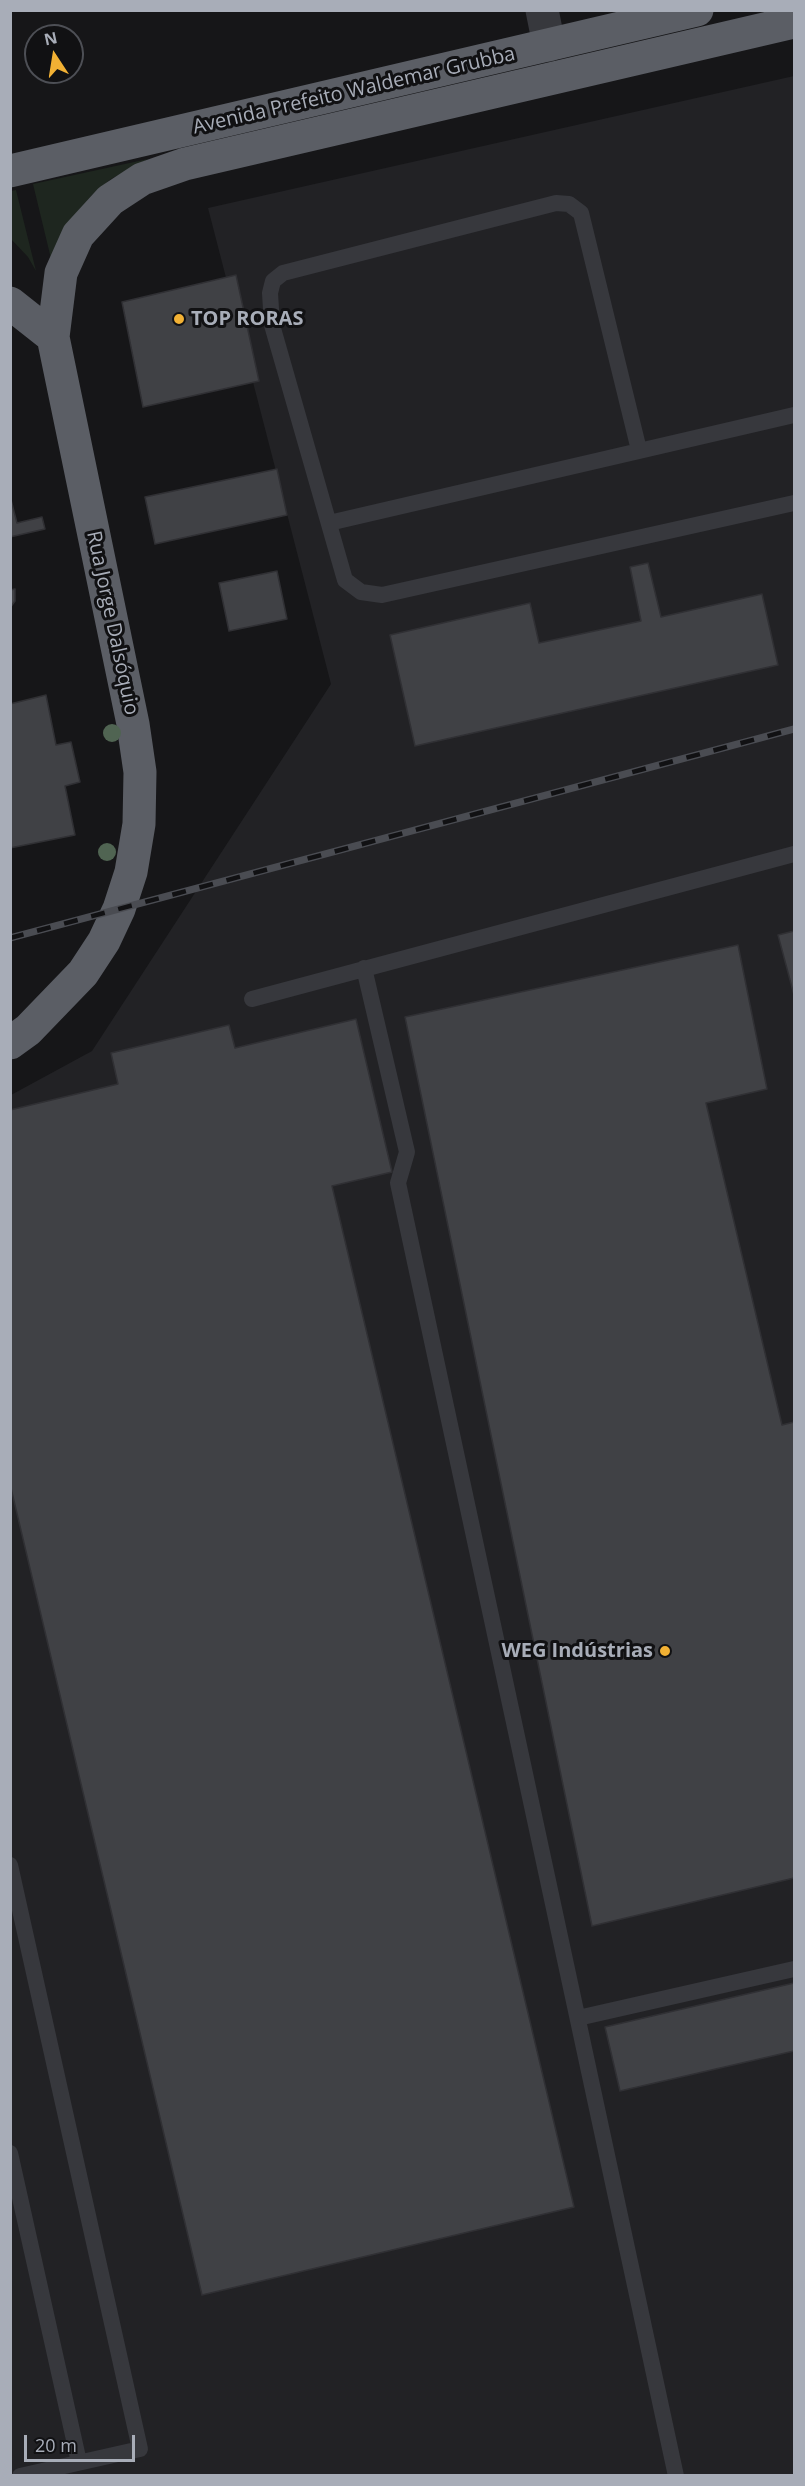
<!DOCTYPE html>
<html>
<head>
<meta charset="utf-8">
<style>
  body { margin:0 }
  #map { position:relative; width:805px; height:2486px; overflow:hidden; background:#161618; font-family:"Open Sans",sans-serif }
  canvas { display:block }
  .frame { position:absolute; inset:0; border:12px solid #a8adb8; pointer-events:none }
  .north { position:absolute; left:24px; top:24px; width:60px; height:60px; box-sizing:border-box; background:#111113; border:2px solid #4d4f55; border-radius:50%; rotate:348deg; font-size:16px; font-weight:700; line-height:24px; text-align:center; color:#a8adb8 }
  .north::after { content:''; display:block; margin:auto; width:21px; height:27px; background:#f2b134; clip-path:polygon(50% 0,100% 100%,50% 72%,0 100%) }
  .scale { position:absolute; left:24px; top:2435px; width:111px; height:27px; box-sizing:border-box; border:3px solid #a8adb8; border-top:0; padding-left:8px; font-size:18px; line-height:21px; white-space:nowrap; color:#a8adb8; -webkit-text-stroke:4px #111113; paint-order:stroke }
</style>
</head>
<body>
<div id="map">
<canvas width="805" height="2486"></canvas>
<div class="frame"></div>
<div class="north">N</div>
<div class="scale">20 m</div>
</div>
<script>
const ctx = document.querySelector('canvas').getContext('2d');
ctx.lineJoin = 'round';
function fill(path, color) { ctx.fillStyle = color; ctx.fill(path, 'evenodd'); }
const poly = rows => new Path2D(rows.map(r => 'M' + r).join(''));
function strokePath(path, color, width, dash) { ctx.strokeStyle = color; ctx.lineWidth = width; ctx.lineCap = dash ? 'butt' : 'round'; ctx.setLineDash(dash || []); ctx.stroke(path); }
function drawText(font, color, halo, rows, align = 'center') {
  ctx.font = font + ' "Open Sans",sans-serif'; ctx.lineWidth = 6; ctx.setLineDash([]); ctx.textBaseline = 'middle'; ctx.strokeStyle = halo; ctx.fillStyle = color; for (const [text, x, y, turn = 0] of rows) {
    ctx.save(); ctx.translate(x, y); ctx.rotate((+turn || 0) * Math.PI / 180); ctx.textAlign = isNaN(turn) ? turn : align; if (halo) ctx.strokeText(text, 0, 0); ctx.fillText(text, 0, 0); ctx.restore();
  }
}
const built = poly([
  [794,76,794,2475,11,2476,11,1095,92,1051,331,684,208,208]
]);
const green = poly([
  [148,159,111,179,93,194,79,210,53,267,33,184],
  [16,190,36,271,28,257,11,239,11,191]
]);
const building = poly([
  [236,275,259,381,143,407,122,302,236,275],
  [277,469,287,515,155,544,145,497,277,469],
  [10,496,17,523,42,517,45,529,10,537,10,496],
  [648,563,661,617,762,594,778,665,415,746,390,635,530,603,539,643,641,621,630,567,648,563],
  [277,571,287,619,229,631,219,583,277,571],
  [15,589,15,601,10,608,10,590,15,589],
  [46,695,56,745,71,742,80,782,65,786,75,835,10,848,10,704,46,695],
  [794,931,794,995,778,935,794,931],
  [738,945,767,1089,706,1103,782,1425,794,1422,794,1878,592,1926,405,1017,738,945],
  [356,1019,392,1172,332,1186,574,2207,202,2295,10,1484,10,1110,118,1084,111,1053,229,1025,235,1048,356,1019],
  [794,1983,794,2051,620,2091,605,2027,794,1983]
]);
const service = poly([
  [639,450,581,213,569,204,556,203,283,273,273,281,270,293,272,325,345,580,361,592,382,595,794,503],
  [329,523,794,415],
  [364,968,407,1152,398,1183,676,2476],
  [252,999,794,854],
  [10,1865,140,2449,20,2476],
  [578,2018,794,1969],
  [10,2153,79,2462]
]);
const minor = poly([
  [542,10,549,45]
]);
const trunk = poly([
  [10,171,697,10],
  [10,303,53,337],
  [10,1043,28,1030,83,973,104,941,119,909,131,872,139,824,140,772,133,724,53,337,61,273,78,235,110,200,142,179,185,164,794,22]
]);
const rail = poly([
  [10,938,794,729]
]);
const trees = [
  [112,733],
  [107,852]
];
const markers = [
  [179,319,6,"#f2b134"],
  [665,1651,6,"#f2b134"]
];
const streetNames = [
  ["Avenida Prefeito Waldemar Grubba",354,91,-13],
  ["Rua Jorge Dalsóquio",112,623,78]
];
const poiNames = [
  ["TOP RORAS",191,319],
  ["WEG Indústrias",653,1651,"right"]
];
fill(built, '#222225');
fill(green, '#1e261f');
fill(building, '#404145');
strokePath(building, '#303034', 1.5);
strokePath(service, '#37383d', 16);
strokePath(minor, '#37383d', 33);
strokePath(trunk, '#5b5e65', 33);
strokePath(rail, '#4a4c52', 7);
strokePath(rail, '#111113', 4.5, [14]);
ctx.fillStyle = '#506452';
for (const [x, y] of trees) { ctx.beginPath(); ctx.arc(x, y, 9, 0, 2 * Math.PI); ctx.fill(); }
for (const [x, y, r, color] of markers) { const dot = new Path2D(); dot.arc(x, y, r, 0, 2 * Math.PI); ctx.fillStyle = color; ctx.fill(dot); strokePath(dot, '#111113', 2); }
drawText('20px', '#a8adb8', '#111113', streetNames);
drawText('bold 20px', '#a8adb8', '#111113', poiNames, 'left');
</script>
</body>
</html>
